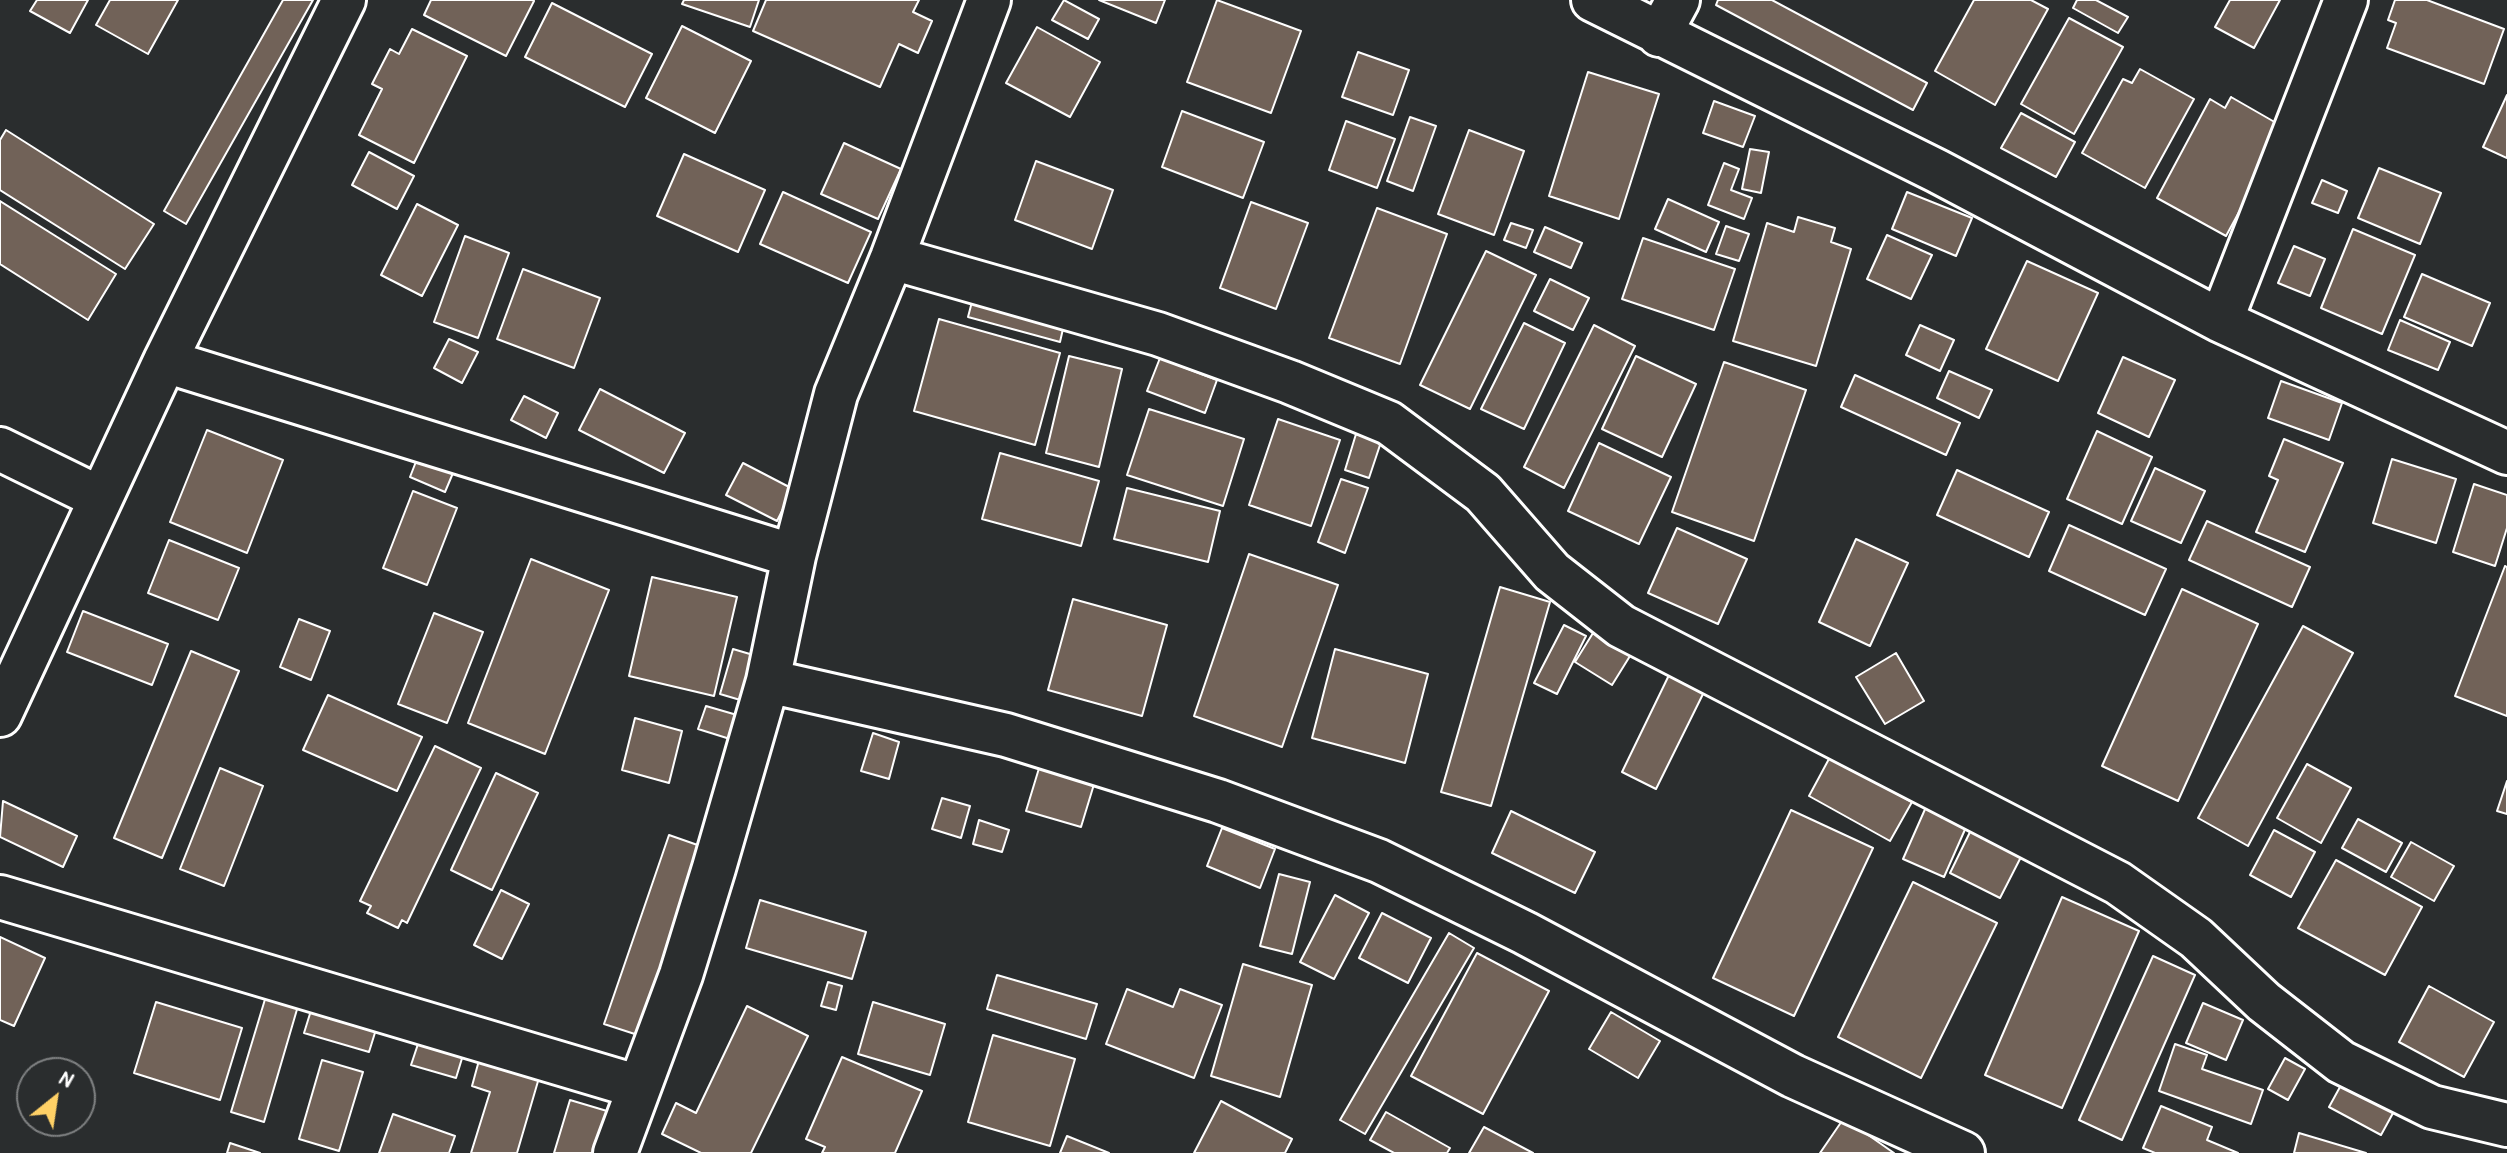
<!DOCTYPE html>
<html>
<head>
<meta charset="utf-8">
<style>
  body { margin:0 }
  #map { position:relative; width:2507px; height:1153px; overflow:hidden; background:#2a2d2e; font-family:"Patrick Hand",sans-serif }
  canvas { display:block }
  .north { position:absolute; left:16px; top:1057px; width:80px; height:80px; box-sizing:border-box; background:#2a2d2e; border:2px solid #7f8182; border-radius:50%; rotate:30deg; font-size:22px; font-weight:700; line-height:32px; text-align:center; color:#fff }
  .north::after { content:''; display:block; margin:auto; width:28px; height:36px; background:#ffd166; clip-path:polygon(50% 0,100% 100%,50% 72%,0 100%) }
</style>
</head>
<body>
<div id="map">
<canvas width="2507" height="1153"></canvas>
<div class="north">N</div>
</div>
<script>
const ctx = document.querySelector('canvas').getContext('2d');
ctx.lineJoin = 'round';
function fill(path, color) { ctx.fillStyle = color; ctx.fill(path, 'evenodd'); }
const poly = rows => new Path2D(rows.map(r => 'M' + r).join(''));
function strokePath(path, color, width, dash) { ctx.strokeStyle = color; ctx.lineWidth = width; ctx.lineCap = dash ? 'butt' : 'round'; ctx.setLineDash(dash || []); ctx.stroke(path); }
const building = poly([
  [37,0,88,0,70,33,30,11,37,0],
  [110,0,178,0,148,54,96,25,110,0],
  [283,0,313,0,186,224,164,211,283,0],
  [431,0,532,0,534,1,506,56,424,15,431,0],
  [684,0,759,0,750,27,682,4,684,0],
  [766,0,919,0,913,12,932,21,918,53,899,44,880,87,753,31,766,0],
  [1064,0,1099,19,1088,39,1052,20,1064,0],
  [1099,0,1165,0,1156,23,1099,0],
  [1217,0,1301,31,1271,113,1187,82,1217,0],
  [1718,0,1772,0,1927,83,1913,110,1716,5,1718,0],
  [1974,0,2031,0,2048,9,1995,105,1935,71,1974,0],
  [2077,0,2096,0,2128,17,2118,33,2073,8,2077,0],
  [2230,0,2280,0,2254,48,2215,27,2230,0],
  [2395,0,2427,0,2504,29,2484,84,2387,48,2396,23,2388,20,2395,0],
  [552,3,652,54,625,107,525,57,552,3],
  [2069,18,2123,47,2074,134,2021,104,2069,18],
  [682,26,751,61,715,133,646,98,682,26],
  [1037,27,1100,62,1070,117,1006,83,1037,27],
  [412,29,467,56,414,163,359,135,382,89,372,84,390,49,399,54,412,29],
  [1358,52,1409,70,1393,115,1342,97,1358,52],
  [2140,69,2194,99,2145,188,2082,153,2123,79,2132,83,2140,69],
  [1588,72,1659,94,1619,219,1549,196,1588,72],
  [2507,95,2507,158,2483,147,2507,95],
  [2231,97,2285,128,2226,236,2157,198,2210,99,2225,108,2231,97],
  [1714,101,1755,116,1743,147,1703,133,1714,101],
  [1182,111,1264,142,1243,198,1162,167,1182,111],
  [2021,113,2075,142,2056,177,2001,148,2021,113],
  [1410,117,1436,126,1413,191,1387,181,1410,117],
  [1346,121,1395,139,1377,188,1329,170,1346,121],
  [6,130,154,224,125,269,0,190,0,140,6,130],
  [1469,130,1524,151,1494,235,1438,214,1469,130],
  [844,143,901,169,878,219,821,194,844,143],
  [1750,149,1769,152,1761,193,1742,189,1750,149],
  [369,152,414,176,397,209,352,185,369,152],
  [684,154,765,190,738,252,657,216,684,154],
  [1036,161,1113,190,1092,249,1015,220,1036,161],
  [1724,163,1739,169,1731,190,1752,198,1744,219,1708,205,1724,163],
  [2379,168,2441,193,2420,244,2358,218,2379,168],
  [2322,180,2347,191,2338,213,2312,203,2322,180],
  [783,192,871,232,848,283,760,244,783,192],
  [1907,192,1972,218,1956,256,1892,229,1907,192],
  [1668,199,1719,222,1706,252,1655,229,1668,199],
  [0,201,116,274,88,320,0,264,0,201],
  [1251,202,1308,223,1276,309,1220,288,1251,202],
  [417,204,458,225,422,296,381,275,417,204],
  [1377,208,1447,234,1400,364,1329,338,1377,208],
  [1798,217,1835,228,1831,242,1851,249,1816,366,1733,341,1767,223,1794,232,1798,217],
  [1511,223,1533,230,1526,248,1504,240,1511,223],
  [1726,226,1749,234,1739,261,1716,254,1726,226],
  [1545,227,1582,243,1571,268,1534,252,1545,227],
  [2353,229,2415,255,2382,334,2321,308,2353,229],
  [1887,235,1932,255,1911,299,1867,279,1887,235],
  [465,236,509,253,478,338,434,322,465,236],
  [1643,238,1735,269,1714,330,1622,299,1643,238],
  [2294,246,2325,259,2310,296,2278,283,2294,246],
  [1486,251,1536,275,1470,409,1420,385,1486,251],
  [2027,261,2098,293,2058,381,1986,349,2027,261],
  [523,269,600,298,574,368,497,339,523,269],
  [2422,274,2490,303,2472,346,2404,317,2422,274],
  [1550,279,1589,298,1573,330,1534,311,1550,279],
  [974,294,1065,320,1060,342,968,317,974,294],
  [939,319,1060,353,1035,445,914,411,939,319],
  [2400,320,2450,342,2438,370,2388,350,2400,320],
  [1524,323,1565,343,1524,429,1481,409,1524,323],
  [1594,325,1635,346,1564,488,1524,467,1594,325],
  [1920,325,1954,340,1940,371,1906,355,1920,325],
  [449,339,478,352,462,383,434,368,449,339],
  [1069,356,1122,369,1099,467,1046,453,1069,356],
  [1636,356,1696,384,1662,457,1602,429,1636,356],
  [2123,357,2175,380,2149,437,2098,413,2123,357],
  [1160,358,1217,380,1205,413,1147,391,1160,358],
  [1724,362,1806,390,1754,541,1672,512,1724,362],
  [1949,371,1992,390,1979,418,1937,398,1949,371],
  [1855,375,1960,423,1946,455,1841,407,1855,375],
  [2281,381,2342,403,2329,440,2268,418,2281,381],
  [600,389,685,433,664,473,579,430,600,389],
  [524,396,558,413,546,438,511,420,524,396],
  [1149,409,1244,439,1223,506,1127,475,1149,409],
  [1278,419,1340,440,1311,526,1249,505,1278,419],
  [207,430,283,460,247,553,170,522,207,430],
  [2097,431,2152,457,2122,524,2067,499,2097,431],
  [1356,434,1381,442,1369,478,1345,470,1356,434],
  [2284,439,2343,463,2305,552,2256,532,2278,480,2269,476,2284,439],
  [1599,443,1671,477,1639,544,1568,511,1599,443],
  [1000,453,1099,481,1081,546,982,519,1000,453],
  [417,459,453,473,445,492,410,477,417,459],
  [2392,459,2456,479,2436,543,2373,523,2392,459],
  [743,463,793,489,777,521,726,495,743,463],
  [2155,468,2205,491,2181,543,2131,521,2155,468],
  [1957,470,2049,512,2029,557,1937,515,1957,470],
  [1341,479,1368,488,1345,553,1318,542,1341,479],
  [2474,484,2507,495,2507,528,2495,566,2453,552,2474,484],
  [1127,488,1220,511,1208,562,1114,539,1127,488],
  [413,491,457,508,427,585,383,568,413,491],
  [2207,521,2310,567,2292,607,2189,560,2207,521],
  [2069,525,2166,569,2145,615,2049,571,2069,525],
  [1677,528,1747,559,1718,624,1648,593,1677,528],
  [1856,539,1908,563,1870,646,1819,622,1856,539],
  [169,540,239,568,218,620,148,593,169,540],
  [1249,554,1338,585,1282,747,1194,716,1249,554],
  [531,559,609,590,545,754,468,723,531,559],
  [2505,566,2507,567,2507,716,2455,696,2505,566],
  [652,577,737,597,714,696,629,676,652,577],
  [1500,587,1550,602,1491,806,1441,792,1500,587],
  [2182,589,2258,624,2178,801,2102,766,2182,589],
  [1073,599,1167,625,1142,716,1048,690,1073,599],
  [83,611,168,644,152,685,67,652,83,611],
  [434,613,483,632,447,723,398,704,434,613],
  [299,619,330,631,311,680,280,667,299,619],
  [1564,625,1586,636,1557,694,1534,683,1564,625],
  [2303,626,2353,653,2248,846,2198,818,2303,626],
  [1593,633,1630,656,1612,685,1575,662,1593,633],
  [733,649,760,657,747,702,720,694,733,649],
  [1335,649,1428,674,1405,763,1312,738,1335,649],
  [191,651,239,671,162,858,114,838,191,651],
  [1896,653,1924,701,1885,724,1856,677,1896,653],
  [1670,673,1705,690,1656,789,1622,772,1670,673],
  [328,695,422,737,397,791,303,750,328,695],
  [706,706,737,715,730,739,698,729,706,706],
  [635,718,682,731,669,783,622,770,635,718],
  [873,733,899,742,889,779,861,771,873,733],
  [435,746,481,768,407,923,402,920,398,928,367,913,371,906,360,901,435,746],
  [1830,757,1912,802,1890,841,1809,796,1830,757],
  [2307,764,2351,788,2321,843,2277,818,2307,764],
  [1040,765,1095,781,1081,827,1026,811,1040,765],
  [220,768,263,786,224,886,180,869,220,768],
  [496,773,538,793,492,890,451,870,496,773],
  [2507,781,2507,814,2497,811,2507,781],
  [942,798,970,806,961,838,932,829,942,798],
  [3,801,77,836,63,867,0,837,3,801],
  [1926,807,1967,825,1944,877,1903,859,1926,807],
  [1791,810,1873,848,1794,1016,1713,978,1791,810],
  [1511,811,1595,852,1575,893,1492,853,1511,811],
  [2358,819,2402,843,2386,872,2342,848,2358,819],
  [979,820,1009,830,1002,852,973,844,979,820],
  [1222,828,1275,849,1260,888,1207,866,1222,828],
  [1971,830,2022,855,2000,898,1950,873,1971,830],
  [2274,830,2315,852,2291,897,2250,875,2274,830],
  [669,835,709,849,644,1037,604,1024,669,835],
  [2411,842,2454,866,2434,901,2391,877,2411,842],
  [2336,860,2422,907,2385,975,2298,928,2336,860],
  [1279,874,1310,882,1292,954,1260,946,1279,874],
  [1913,882,1997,923,1921,1078,1838,1037,1913,882],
  [501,890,529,904,502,959,474,945,501,890],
  [1335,895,1369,913,1334,979,1300,962,1335,895],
  [2062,897,2139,931,2062,1108,1985,1075,2062,897],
  [760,900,866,932,852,979,746,948,760,900],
  [1382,913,1431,938,1408,983,1359,958,1382,913],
  [1449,933,1474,948,1365,1134,1340,1120,1449,933],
  [0,937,45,958,14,1026,0,1020,0,937],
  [1477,953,1549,991,1483,1114,1411,1076,1477,953],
  [2153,956,2195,975,2122,1140,2079,1120,2153,956],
  [1243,964,1312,985,1280,1097,1211,1076,1243,964],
  [997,975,1097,1004,1086,1039,987,1009,997,975],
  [828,982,842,986,836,1010,821,1006,828,982],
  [2429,986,2494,1022,2464,1077,2399,1042,2429,986],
  [1127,989,1173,1007,1180,989,1222,1005,1194,1078,1106,1044,1127,989],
  [266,996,298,1006,264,1122,231,1112,266,996],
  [156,1002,242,1028,220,1100,134,1073,156,1002],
  [873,1002,945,1024,930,1075,858,1054,873,1002],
  [2203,1003,2243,1020,2226,1060,2186,1043,2203,1003],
  [313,1004,378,1023,369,1052,304,1033,313,1004],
  [747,1006,808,1036,751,1153,701,1153,662,1134,676,1103,696,1113,747,1006],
  [1611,1012,1660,1041,1638,1078,1589,1049,1611,1012],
  [423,1029,467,1042,456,1078,411,1065,423,1029],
  [993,1035,1075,1059,1050,1146,968,1122,993,1035],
  [2175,1044,2207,1055,2202,1069,2263,1090,2251,1124,2159,1091,2175,1044],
  [481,1053,541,1071,517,1153,471,1153,490,1092,472,1086,481,1053],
  [842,1057,922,1091,895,1153,822,1153,825,1147,806,1139,842,1057],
  [2285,1058,2305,1069,2288,1100,2268,1089,2285,1058],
  [322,1060,363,1072,339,1151,299,1139,322,1060],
  [2346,1076,2398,1104,2381,1135,2329,1107,2346,1076],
  [570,1100,607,1111,594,1153,554,1153,570,1100],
  [1221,1101,1292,1139,1285,1153,1194,1153,1221,1101],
  [2161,1106,2212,1127,2207,1140,2238,1153,2155,1153,2143,1148,2161,1106],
  [1386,1112,1450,1148,1447,1153,1394,1153,1370,1140,1386,1112],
  [393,1114,455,1136,449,1153,379,1153,393,1114],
  [1844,1118,1894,1153,1820,1153,1844,1118],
  [1484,1127,1533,1153,1469,1153,1484,1127],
  [2299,1133,2366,1153,2294,1153,2299,1133],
  [1067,1136,1109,1153,1060,1153,1067,1136],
  [230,1143,260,1153,227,1153,230,1143]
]);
const minor = poly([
  [1593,0,1937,171,2221,321,2507,453],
  [1659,35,1678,0],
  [892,258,1158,334,1290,382,1389,423,1483,493,1552,572,1621,626,2118,883,2196,938,2264,1002,2341,1062,2432,1107,2507,1125],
  [2221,321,2346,0],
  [165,361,794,556],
  [0,449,100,498],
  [768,681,1006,735,1218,801,1379,861,1525,933,1793,1076,1963,1153],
  [0,715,165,361,344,0],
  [0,897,639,1087],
  [615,1153,681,975,714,868,768,681,794,556,836,394,892,258,989,0]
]);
fill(building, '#716258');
strokePath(building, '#fff', 2);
strokePath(minor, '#fff', 48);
strokePath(minor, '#2a2d2e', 42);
</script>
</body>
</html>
